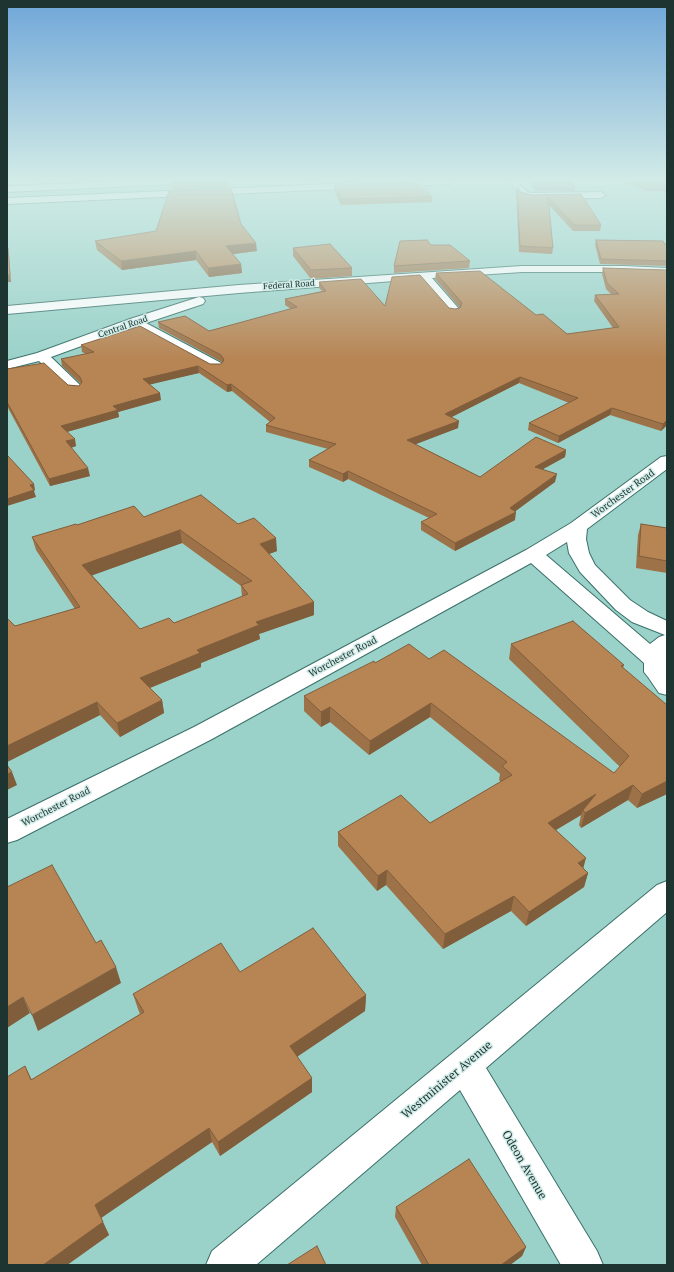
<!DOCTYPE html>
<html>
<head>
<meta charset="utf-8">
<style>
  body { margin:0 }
  #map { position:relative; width:674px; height:1272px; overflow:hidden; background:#9ad2c9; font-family:"PT Serif",serif }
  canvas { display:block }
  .frame { position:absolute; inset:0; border:8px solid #1e3431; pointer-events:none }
</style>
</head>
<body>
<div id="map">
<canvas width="674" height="1272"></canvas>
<div class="frame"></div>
</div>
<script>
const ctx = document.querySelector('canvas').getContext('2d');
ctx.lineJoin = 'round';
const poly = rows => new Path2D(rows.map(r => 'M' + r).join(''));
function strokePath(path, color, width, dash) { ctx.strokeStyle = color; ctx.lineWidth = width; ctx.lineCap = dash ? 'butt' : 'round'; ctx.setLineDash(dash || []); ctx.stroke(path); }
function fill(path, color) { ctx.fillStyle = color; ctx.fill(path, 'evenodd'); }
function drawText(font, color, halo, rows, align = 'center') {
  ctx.font = font + ' "PT Serif",serif'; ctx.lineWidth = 3; ctx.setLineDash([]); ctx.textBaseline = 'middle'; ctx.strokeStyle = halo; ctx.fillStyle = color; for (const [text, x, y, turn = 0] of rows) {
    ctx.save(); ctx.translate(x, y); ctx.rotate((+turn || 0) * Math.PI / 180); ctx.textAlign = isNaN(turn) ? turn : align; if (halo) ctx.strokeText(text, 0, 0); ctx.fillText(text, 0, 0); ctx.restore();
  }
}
const minor = poly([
  [126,181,181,181,176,184,7,192,7,186,126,181],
  [508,181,517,181,527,192,531,193,601,192,606,195,601,198,531,199,521,196,508,181],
  [522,266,623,266,667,268,667,274,623,272,522,272,432,278,460,310,458,313,454,314,450,313,420,279,239,293,7,314,7,306,239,285,522,266],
  [199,297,203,298,205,301,203,304,146,323,221,363,223,366,221,369,216,370,211,369,134,327,51,357,80,385,82,388,80,391,75,392,70,391,39,361,7,369,7,361,37,353,130,319,199,297],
  [667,456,667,469,587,529,586,539,589,553,595,565,630,600,648,612,667,621,667,695,659,693,648,677,644,672,644,663,531,563,212,739,17,840,7,843,7,819,194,727,526,550,571,523,661,457,667,456],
  [567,542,569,553,580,572,616,610,632,622,665,635,659,637,650,644,546,555,567,542],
  [667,881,667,912,486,1068,597,1251,603,1265,561,1265,460,1090,256,1265,206,1265,212,1251,657,885,667,881]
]);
const major = poly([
  [398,181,455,181,450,184,7,204,7,198,398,181]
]);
const wall = poly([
  [229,181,229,187,172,189,172,183],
  [329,181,378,181,330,182],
  [622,181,667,181,667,196,664,191,648,191,626,183],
  [532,183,575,187,574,191,536,191,532,187],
  [334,185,432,197,432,202,341,205,334,191],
  [517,187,521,192,532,195,581,194,601,225,600,231,573,231,548,204,553,248,552,254,519,252,516,192],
  [241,224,257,251,232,254,241,264,242,273,209,277,196,260,122,270,97,250,95,241],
  [596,240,667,247,667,266,600,264,595,245],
  [431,245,470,261,469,268,394,273,394,266],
  [293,248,352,268,352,276,311,279,293,256],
  [603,268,667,270,667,425,661,431,610,415,558,443,528,430,529,423,569,403,519,383,451,417,458,428,415,444,480,477,566,450,565,457,543,469,555,482,515,511,515,520,455,551,421,530,421,522,429,518,348,479,343,482,309,467,309,460,328,449,266,432,266,425,270,422,232,391,227,392,199,373,149,384,161,400,118,412,119,417,67,432,76,446,71,448,90,476,50,486,7,406,7,369,68,385,79,386,81,384,62,366,61,359,86,354,82,352,81,345,210,364,221,364,222,362,159,328,158,322,209,331,291,309,285,305,285,299,322,291,319,288,319,282,385,306,449,308,455,309,460,308,435,279,436,273,536,315,567,334,613,328,594,301,595,295,612,295,606,289,602,274],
  [144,517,238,524,277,551,269,554,314,602,314,615,259,634,260,639,201,663,201,667,150,688,162,700,164,713,120,737,100,715,7,762,7,618,15,626,75,609,36,550,32,537,77,525],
  [182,543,241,586,242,597,174,623,140,629,92,575],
  [641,524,667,528,667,573,636,568,638,535],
  [511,644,624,665,623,668,667,794,637,808,628,800,581,828,579,825,581,815,556,830,583,868,588,873,584,887,526,926,511,911,443,949,386,885,377,891,338,846,338,832,430,823,501,782,499,780,500,774,430,717,369,755,330,722,321,727,304,711,304,696,375,663,429,659,614,773,620,767,509,659],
  [240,972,366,995,365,1011,297,1056,312,1092,220,1156,212,1142,101,1218,109,1235,67,1265,25,1066,32,1080,140,1014,138,1009,133,994],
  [396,1207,526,1247,522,1256,510,1265,422,1265,395,1217]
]);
const shadedWall = poly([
  [256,243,257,251,226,255,226,246],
  [8,248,9,254,11,282,7,282],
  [196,251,196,260,122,270,121,261],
  [241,264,242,273,209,277,208,268],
  [198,366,199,373,144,386,143,379],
  [520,377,519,383,444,421,445,414],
  [231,384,232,391,227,392,227,385],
  [160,393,161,400,118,412,119,417,63,433,61,426,113,406],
  [612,408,610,415,558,443,559,436],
  [667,420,667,425,661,431,663,424],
  [459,421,458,428,406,448,407,440],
  [75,439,76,446,67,449,66,441],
  [566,450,565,457,534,474,535,467],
  [88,468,90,476,50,486,49,479],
  [348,471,348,479,343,482,343,474],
  [557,474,555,482,509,516,510,508],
  [34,484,35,490,34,491,36,497,7,506,7,499,30,485],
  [516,512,515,520,455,551,455,543],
  [180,530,182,543,85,578,82,565],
  [276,538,277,551,261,557,260,544],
  [314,602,314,615,259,634,260,639,201,663,201,667,142,691,140,678,256,622],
  [162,700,164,713,120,737,117,723],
  [97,702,100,715,7,762,7,746],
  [431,703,430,717,369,755,370,741],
  [330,707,330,722,321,727,321,712],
  [12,772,17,785,7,790,7,774],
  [667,781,667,794,637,808,642,794],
  [633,785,628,800,581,828,585,813,583,810,581,815,544,837,548,823,596,794],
  [586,858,582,873,578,863],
  [387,870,386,885,377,891,378,876],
  [588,873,584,887,526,926,529,912],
  [514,896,511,911,443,949,445,934],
  [116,967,121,983,38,1031,32,1015],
  [366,995,365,1011,291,1061,290,1046],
  [23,997,30,1013,7,1028,7,1007],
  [312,1078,312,1092,220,1156,218,1142],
  [209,1128,212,1142,101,1218,95,1205],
  [103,1222,109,1235,67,1265,43,1265],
  [526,1247,522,1256,510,1265,501,1265]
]);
const building = poly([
  [173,181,229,181,172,183,173,181],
  [571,181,575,187,537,188,532,183,571,181],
  [638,181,667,181,667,186,666,184,649,185,638,181],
  [416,182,432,197,341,199,334,185,416,182],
  [517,187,521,192,532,195,581,194,601,225,574,225,548,197,553,248,520,246,517,187],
  [231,188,241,224,256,243,226,246,241,264,208,268,196,251,121,261,95,241,156,231,169,191,231,188],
  [427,240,431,245,450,245,470,261,394,266,400,241,427,240],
  [596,240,663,241,667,247,667,261,601,259,596,240],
  [330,244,352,268,311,270,293,248,330,244],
  [7,248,8,248,10,275,7,275,7,248],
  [603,268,667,270,667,420,663,424,612,408,559,436,529,423,578,398,520,377,445,414,459,421,407,440,480,477,536,437,566,450,535,467,557,474,510,508,516,512,455,543,421,522,437,514,348,471,343,474,309,460,336,444,266,425,275,418,231,384,227,385,198,366,143,379,160,393,113,406,118,410,61,426,75,439,66,441,88,468,49,479,7,402,7,369,44,363,68,385,79,386,82,382,80,377,61,359,94,352,81,345,140,326,210,364,221,364,224,360,221,355,158,322,185,316,209,331,297,307,285,299,326,291,319,282,361,279,385,306,392,277,420,275,449,308,455,309,460,308,462,303,436,273,480,271,536,315,543,314,567,334,619,327,595,295,619,294,607,283,603,268],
  [7,455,34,484,30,485,34,490,7,499,7,455],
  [201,495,238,524,254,518,276,538,260,544,314,602,256,622,259,625,197,650,200,653,140,678,162,700,117,723,97,702,7,746,7,618,15,626,80,607,32,537,76,524,77,525,134,506,144,517,201,495],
  [180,530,252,581,241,585,248,594,174,623,169,618,140,629,82,565,180,530],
  [641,524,667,528,667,561,639,556,641,524],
  [573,621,624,665,621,666,667,705,667,781,642,794,633,785,585,813,583,810,596,794,548,823,586,858,578,863,588,873,529,912,514,896,445,934,387,870,378,876,338,832,401,795,430,823,512,775,502,766,507,762,431,703,370,741,330,707,321,712,304,696,374,661,375,663,409,644,429,659,444,650,614,773,629,756,511,644,573,621],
  [7,765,12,772,7,774,7,765],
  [52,865,96,943,101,940,116,967,32,1015,23,997,7,1007,7,887,52,865],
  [313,928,366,995,290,1046,312,1078,218,1142,209,1128,95,1205,103,1222,43,1265,7,1265,7,1077,25,1066,31,1080,144,1012,133,994,221,943,240,972,313,928],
  [469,1159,526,1247,501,1265,429,1265,396,1207,469,1159],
  [317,1246,326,1265,287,1265,317,1246]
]);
const farStreetnames = [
  ["Federal Road",289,285,-4],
  ["Central Road",123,327,-19]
];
const streetNames = [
  ["Worchester Road",623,494,-36],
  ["Worchester Road",343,657,-28],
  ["Worchester Road",56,807,-27]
];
const nearStreetnames = [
  ["Westminister Avenue",447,1080,-40],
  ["Odeon Avenue",524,1165,60]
];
strokePath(minor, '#3a7069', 2);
strokePath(major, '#3a7069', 2);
fill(minor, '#fff');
fill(major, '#fff');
fill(wall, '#9d7248');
fill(shadedWall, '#805d3b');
fill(building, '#b78554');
strokePath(building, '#805d3b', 1);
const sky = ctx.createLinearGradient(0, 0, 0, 359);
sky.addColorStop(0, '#6fa6d8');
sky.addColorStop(0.5, '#d2ebe7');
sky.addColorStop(1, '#d2ebe700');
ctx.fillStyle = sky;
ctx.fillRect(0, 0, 674, 359);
drawText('9px', '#1e3431', '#d1ece8', farStreetnames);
drawText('10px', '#1e3431', '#d1ece8', streetNames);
drawText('12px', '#1e3431', '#d1ece8', nearStreetnames);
</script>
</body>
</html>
